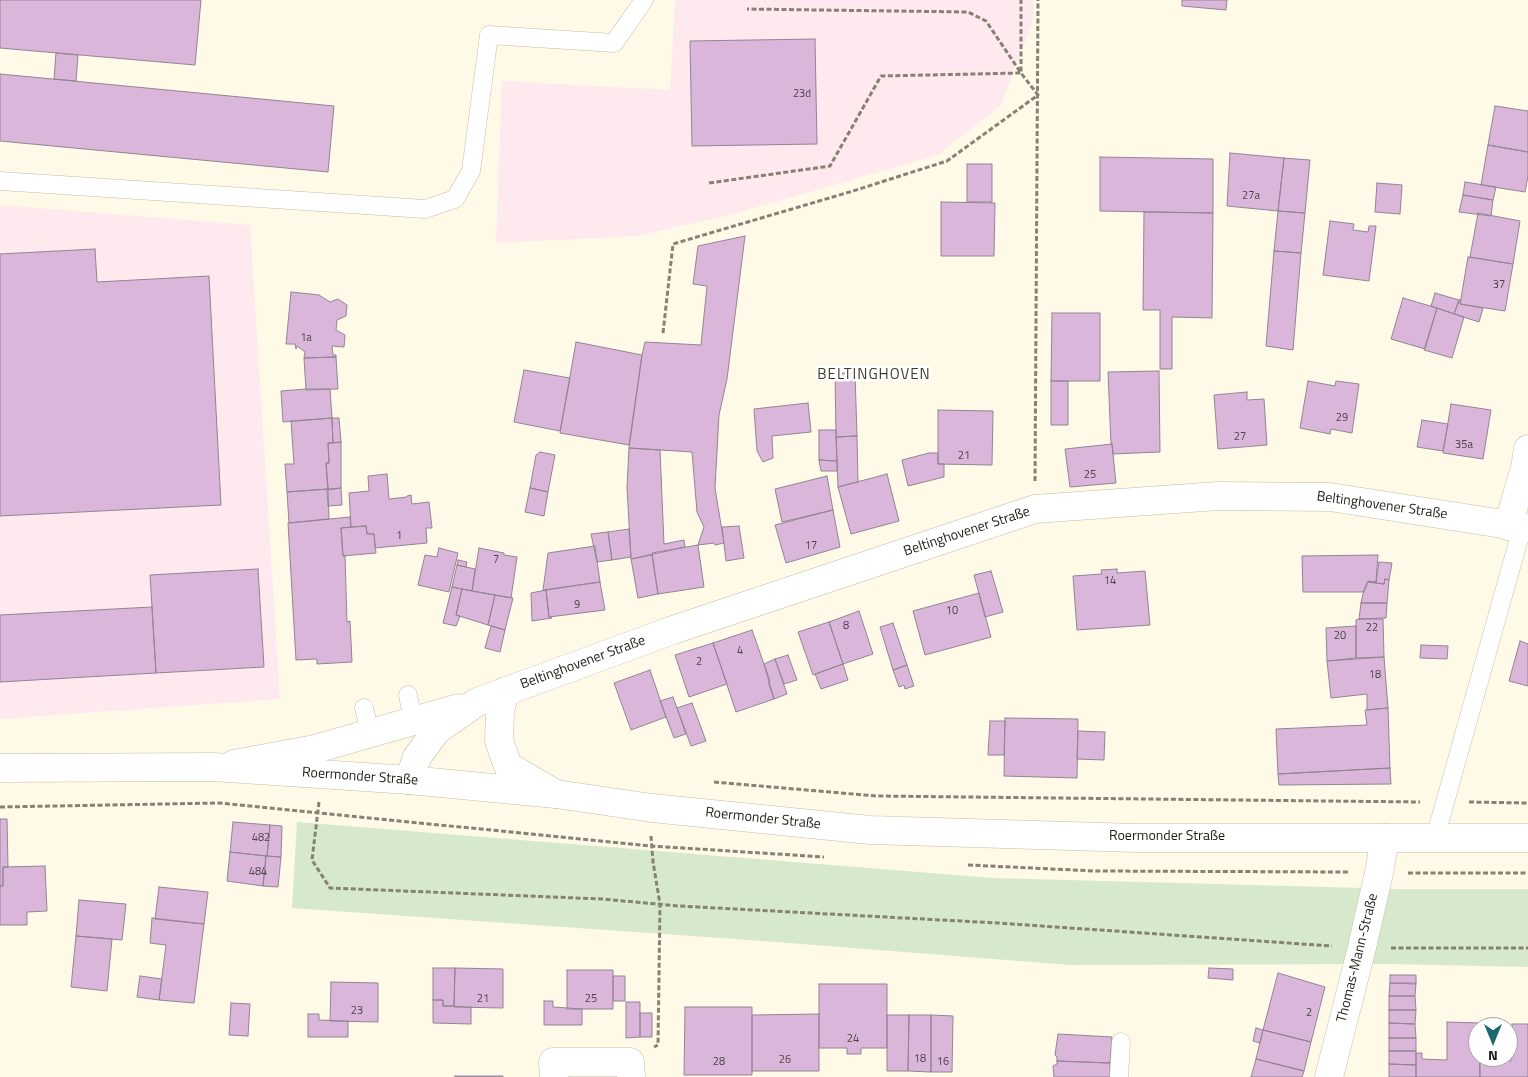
<!DOCTYPE html>
<html>
<head>
<meta charset="utf-8">
<style>
  body { margin:0 }
  #map { position:relative; width:1528px; height:1077px; overflow:hidden; background:#fff9e8; font-family:"Titillium Web",sans-serif }
  canvas { display:block }
  .north { position:absolute; left:1468px; top:1017px; width:50px; height:50px; box-sizing:border-box; background:#fff; border:1px solid #a6a5a1; border-radius:50%; rotate:180deg; font-size:14px; font-weight:700; line-height:20px; text-align:center; color:#201d15 }
  .north::after { content:''; display:block; margin:auto; width:18px; height:22px; background:#1c686e; clip-path:polygon(50% 0,100% 100%,50% 72%,0 100%) }
</style>
</head>
<body>
<div id="map">
<canvas width="1528" height="1077"></canvas>
<div class="north">N</div>
</div>
<script>
const ctx = document.querySelector('canvas').getContext('2d');
ctx.lineJoin = 'round';
function fill(path, color) { ctx.fillStyle = color; ctx.fill(path, 'evenodd'); }
const poly = rows => new Path2D(rows.map(r => 'M' + r).join(''));
function strokePath(path, color, width, dash) { ctx.strokeStyle = color; ctx.lineWidth = width; ctx.lineCap = dash ? 'butt' : 'round'; ctx.setLineDash(dash || []); ctx.stroke(path); }
function drawText(font, color, halo, rows, align = 'center') {
  ctx.font = font + ' "Titillium Web",sans-serif'; ctx.lineWidth = 5; ctx.setLineDash([]); ctx.textBaseline = 'middle'; ctx.strokeStyle = halo; ctx.fillStyle = color; for (const [text, x, y, turn = 0] of rows) {
    ctx.save(); ctx.translate(x, y); ctx.rotate((+turn || 0) * Math.PI / 180); ctx.textAlign = isNaN(turn) ? turn : align; if (halo) ctx.strokeText(text, 0, 0); ctx.fillText(text, 0, 0); ctx.restore();
  }
}
const industrial = poly([
  [675,0,1033,0,1033,21,1001,105,938,155,737,213,637,236,496,243,502,81,670,90],
  [0,205,250,225,280,699,0,719]
]);
const green = poly([
  [297,822,993,878,1400,889,1528,889,1528,967,1391,964,1070,965,763,941,292,908]
]);
const building = poly([
  [0,0,201,0,195,65,0,48,0,0],
  [1182,0,1227,0,1226,10,1182,6,1182,0],
  [815,39,817,144,692,146,690,41,815,39],
  [56,53,78,55,76,81,54,79,56,53],
  [0,74,334,106,328,172,0,141,0,74],
  [1495,106,1528,111,1528,152,1488,145,1495,106],
  [1488,145,1528,152,1528,176,1525,192,1481,185,1488,145],
  [1230,153,1284,158,1278,211,1227,206,1230,153],
  [1100,157,1213,159,1213,213,1100,211,1100,157],
  [1284,158,1310,160,1305,213,1278,211,1284,158],
  [967,164,992,164,992,202,967,202,967,164],
  [1465,182,1496,187,1493,200,1463,195,1465,182],
  [1377,183,1402,185,1400,214,1375,212,1377,183],
  [1463,195,1493,200,1491,216,1459,212,1463,195],
  [941,202,995,203,994,256,941,256,941,202],
  [1278,211,1305,213,1301,253,1274,251,1278,211],
  [1144,212,1213,213,1212,318,1172,317,1172,369,1160,369,1160,310,1143,310,1144,212],
  [1478,213,1520,221,1513,264,1470,257,1478,213],
  [1330,221,1354,224,1353,230,1368,232,1369,226,1376,226,1369,281,1323,275,1330,221],
  [745,236,727,379,719,415,715,488,724,543,715,545,714,543,698,545,704,527,697,512,692,452,629,448,642,355,645,342,701,345,707,286,693,284,698,246,745,236],
  [95,249,97,282,209,276,221,505,0,516,0,254,95,249],
  [1274,251,1301,253,1293,350,1266,346,1274,251],
  [1468,257,1513,264,1505,311,1460,304,1468,257],
  [291,292,319,295,330,302,338,299,347,305,346,316,337,320,336,330,345,335,344,347,332,346,333,355,336,355,336,357,304,358,305,352,297,346,296,349,295,344,286,344,291,292],
  [1435,293,1459,300,1454,314,1431,306,1435,293],
  [1403,298,1437,308,1425,349,1391,339,1403,298],
  [1459,300,1461,300,1460,304,1483,308,1479,322,1454,314,1459,300],
  [1437,308,1464,317,1452,358,1424,350,1437,308],
  [1052,313,1100,313,1100,381,1051,381,1052,313],
  [576,342,642,355,629,445,560,433,576,342],
  [336,357,338,389,306,390,304,358,336,357],
  [524,370,570,378,560,431,514,422,524,370],
  [1159,371,1160,452,1113,454,1112,444,1111,444,1108,372,1159,371],
  [835,373,855,373,857,436,836,437,835,373],
  [1051,381,1068,381,1068,425,1051,425,1051,381],
  [1308,381,1335,386,1336,381,1359,384,1352,433,1331,429,1330,434,1300,428,1308,381],
  [306,389,330,389,332,418,283,422,281,391,306,389],
  [1247,392,1247,400,1264,399,1267,445,1218,449,1214,395,1247,392],
  [808,403,811,432,772,436,773,458,763,462,757,451,754,409,808,403],
  [1451,404,1491,410,1483,459,1443,453,1451,404],
  [938,410,993,411,992,465,938,464,938,410],
  [332,418,333,443,328,443,329,463,326,463,328,489,287,492,285,464,294,464,291,421,332,418],
  [332,418,339,418,341,442,333,443,332,418],
  [1422,420,1448,424,1443,451,1417,447,1422,420],
  [819,430,836,430,837,461,819,460,819,430],
  [857,436,858,482,838,487,836,437,857,436],
  [341,442,341,488,328,489,326,463,329,463,328,443,341,442],
  [1112,444,1116,483,1070,487,1065,449,1112,444],
  [629,448,660,450,664,544,684,540,685,547,631,559,627,487,629,448],
  [540,452,555,455,548,492,530,488,536,455,540,452],
  [929,453,938,453,938,464,944,464,944,477,908,486,902,460,929,453],
  [819,460,837,461,837,471,821,471,819,460],
  [387,474,389,499,407,497,407,496,411,495,412,504,429,502,432,528,426,528,427,543,375,548,374,534,367,534,366,526,351,527,349,493,369,491,368,476,387,474],
  [887,474,899,521,851,534,838,487,887,474],
  [827,476,833,510,782,522,775,489,827,476],
  [341,488,342,505,328,506,327,490,341,488],
  [530,488,548,492,544,516,525,512,530,488],
  [328,489,329,519,289,523,287,492,328,489],
  [833,510,840,547,786,563,775,525,833,510],
  [350,517,351,527,341,528,343,556,345,556,347,622,350,621,352,662,317,664,317,659,296,660,288,523,350,517],
  [366,526,367,534,374,534,376,553,343,556,341,528,366,526],
  [739,526,744,558,726,561,722,527,739,526],
  [629,529,631,557,612,560,608,532,629,529],
  [608,532,612,560,597,562,591,534,608,532],
  [698,545,704,587,658,594,652,553,698,545],
  [595,546,600,582,543,590,548,553,595,546],
  [439,548,458,553,449,592,418,585,425,555,437,557,439,548],
  [479,548,504,553,504,555,517,557,511,598,472,591,479,548],
  [652,555,658,594,638,598,631,559,652,555],
  [1378,555,1376,582,1368,581,1363,592,1303,592,1302,556,1378,555],
  [458,560,467,562,466,567,457,565,458,560],
  [1379,562,1392,563,1389,580,1385,579,1384,584,1368,582,1376,582,1379,562],
  [457,565,475,569,472,591,452,587,457,565],
  [258,569,264,667,156,673,150,575,258,569],
  [1117,569,1117,573,1145,571,1150,625,1077,630,1073,576,1102,574,1101,570,1117,569],
  [991,571,1003,612,985,617,974,575,991,571],
  [1385,579,1389,580,1387,603,1361,603,1363,594,1368,582,1384,584,1385,579],
  [600,582,605,610,549,617,546,590,600,582],
  [452,587,462,589,456,615,460,616,456,626,443,623,452,587],
  [462,589,495,595,488,625,456,615,462,589],
  [546,590,549,617,552,618,532,621,531,593,546,590],
  [979,593,991,637,925,655,913,611,979,593],
  [495,595,513,598,505,630,488,625,495,595],
  [1361,603,1387,603,1386,618,1359,619,1361,603],
  [152,607,156,673,0,682,0,615,152,607],
  [859,611,873,654,843,664,829,622,859,611],
  [1359,619,1383,619,1384,657,1356,658,1356,620,1359,619],
  [829,622,843,664,813,675,798,632,829,622],
  [893,623,907,665,893,670,880,627,893,623],
  [491,626,505,630,500,652,485,648,491,626],
  [1356,626,1356,658,1327,661,1326,628,1356,626],
  [752,630,770,681,768,682,774,699,736,712,713,643,752,630],
  [1520,641,1528,644,1528,686,1509,681,1520,641],
  [713,643,727,684,689,697,675,655,713,643],
  [1421,645,1448,646,1447,659,1420,658,1421,645],
  [788,655,797,680,784,684,775,659,788,655],
  [1384,657,1388,708,1367,710,1367,694,1331,698,1327,661,1384,657],
  [775,659,787,694,774,699,764,664,775,659],
  [843,664,848,680,821,689,815,674,843,664],
  [907,665,914,686,905,689,904,685,899,687,893,670,907,665],
  [650,670,666,717,631,730,614,683,650,670],
  [673,697,686,734,674,738,660,701,673,697],
  [692,703,706,741,691,746,677,708,692,703],
  [1388,708,1390,768,1278,774,1276,729,1367,725,1365,710,1388,708],
  [1005,718,1078,719,1077,778,1004,776,1005,718],
  [990,721,1005,721,1004,755,988,755,990,721],
  [1078,731,1105,732,1104,760,1077,759,1078,731],
  [1390,768,1391,784,1279,785,1278,774,1390,768],
  [0,819,7,819,8,867,3,867,3,886,0,886,0,819],
  [233,822,270,825,267,856,230,852,233,822],
  [270,825,282,826,281,857,267,856,270,825],
  [230,852,266,856,263,886,227,881,230,852],
  [266,856,281,857,278,887,263,886,266,856],
  [45,866,47,911,27,912,27,925,0,925,0,886,3,886,3,867,45,866],
  [159,887,208,892,204,924,155,919,159,887],
  [79,900,126,904,122,940,76,936,79,900],
  [152,918,204,924,194,1003,159,1000,166,945,150,943,152,918],
  [76,936,112,939,107,991,71,987,76,936],
  [433,968,455,968,454,1006,443,1006,443,1000,433,1000,433,968],
  [455,968,503,969,503,1008,454,1007,455,968],
  [1209,968,1233,969,1233,980,1208,978,1209,968],
  [567,970,613,970,613,1009,567,1009,567,970],
  [1278,973,1325,987,1311,1042,1263,1030,1278,973],
  [1390,975,1416,975,1416,984,1390,983,1390,975],
  [140,976,162,979,159,1000,137,997,140,976],
  [613,976,625,976,625,1001,613,1001,613,976],
  [331,982,378,983,378,1022,330,1021,331,982],
  [1390,983,1416,983,1415,996,1389,996,1390,983],
  [819,984,887,984,887,1048,861,1048,861,1054,847,1054,847,1048,819,1048,819,984],
  [1389,996,1415,996,1416,1010,1389,1010,1389,996],
  [433,1000,443,1000,443,1006,471,1007,471,1024,433,1023,433,1000],
  [544,1001,553,1001,553,1007,582,1009,582,1025,544,1025,544,1001],
  [626,1002,640,1002,640,1037,626,1038,626,1002],
  [231,1003,250,1004,248,1036,229,1035,231,1003],
  [685,1007,752,1007,752,1075,684,1075,685,1007],
  [1389,1010,1416,1010,1415,1024,1389,1023,1389,1010],
  [640,1013,652,1013,652,1037,640,1037,640,1013],
  [308,1014,319,1014,319,1020,348,1021,348,1037,308,1037,308,1014],
  [819,1014,819,1071,752,1071,752,1015,819,1014],
  [887,1015,909,1015,908,1071,887,1071,887,1015],
  [909,1015,931,1015,931,1072,908,1071,909,1015],
  [931,1015,953,1016,952,1072,931,1072,931,1015],
  [1447,1022,1480,1023,1480,1027,1478,1027,1480,1077,1416,1077,1416,1053,1422,1053,1422,1059,1447,1060,1447,1022],
  [1389,1023,1415,1024,1416,1038,1389,1038,1389,1023],
  [1512,1024,1528,1024,1528,1077,1480,1077,1480,1057,1486,1057,1486,1060,1511,1061,1512,1024],
  [1256,1028,1263,1030,1260,1043,1253,1041,1256,1028],
  [1263,1030,1311,1042,1304,1071,1256,1059,1263,1030],
  [1058,1034,1112,1037,1110,1063,1057,1061,1057,1057,1055,1055,1058,1034],
  [1389,1038,1416,1038,1416,1051,1389,1051,1389,1038],
  [1389,1051,1416,1051,1416,1065,1389,1064,1389,1051],
  [1256,1059,1304,1071,1302,1077,1251,1077,1256,1059],
  [1057,1061,1110,1063,1110,1077,1054,1077,1053,1066,1057,1064,1057,1061],
  [1389,1064,1416,1065,1416,1077,1389,1077,1389,1064],
  [455,1076,503,1076,503,1077,455,1077,455,1076]
]);
const path = poly([
  [709,183,830,166,881,76,1021,73,986,21,968,12,747,9],
  [663,333,673,244,853,191,947,161,1038,95,1021,73,1021,0],
  [1035,481,1038,0],
  [714,782,876,796,1420,802],
  [319,802,312,860,330,888,602,899,679,906,998,923,1332,946],
  [1469,802,1528,803],
  [0,807,219,803,651,846,824,857],
  [651,836,653,862,660,904,658,1045,654,1047],
  [968,865,1095,871,1349,872],
  [1408,873,1528,873],
  [1391,948,1528,948]
]);
const lane = poly([
  [0,181,425,209,455,199,471,171,489,35,614,43,644,0],
  [408,695,413,721],
  [364,708,370,733],
  [1435,838,1522,528],
  [1119,1077,1121,1042]
]);
const street = poly([
  [1508,526,1525,468,1528,449],
  [505,691,500,711,499,741,508,766,556,794],
  [234,764,315,749,459,708],
  [409,780,417,757,437,730,477,702,673,630,1035,509,1218,496,1330,497,1528,528],
  [554,1077,553,1062,630,1062,631,1077],
  [1329,1077,1362,947,1379,873,1385,838]
]);
const secondary = poly([
  [0,768,213,767,409,780,556,794,652,808,870,830,1136,838,1528,838]
]);
const numberNames = [
  ["23d",802,94],
  ["27a",1251,196],
  ["37",1499,285],
  ["1a",306,338],
  ["29",1342,418],
  ["27",1240,437],
  ["35a",1464,445],
  ["21",964,456],
  ["25",1090,475],
  ["1",399,536],
  ["17",811,546],
  ["7",496,560],
  ["14",1110,581],
  ["9",577,605],
  ["10",952,611],
  ["8",846,626],
  ["22",1372,628],
  ["20",1340,636],
  ["4",740,651],
  ["2",699,662],
  ["18",1375,675],
  ["482",261,838],
  ["484",258,872],
  ["21",483,999],
  ["25",591,999],
  ["23",357,1011],
  ["2",1309,1013],
  ["24",853,1039],
  ["18",920,1059],
  ["26",785,1060],
  ["28",719,1062],
  ["16",943,1062]
];
const streetNames = [
  ["Beltinghovener Straße",1382,506,8],
  ["Beltinghovener Straße",967,532,-18],
  ["Beltinghovener Straße",583,663,-20],
  ["Roermonder Straße",360,777,4],
  ["Roermonder Straße",763,819,6],
  ["Roermonder Straße",1167,837],
  ["Thomas-Mann-Straße",1358,958,-76]
];
const neighbourhoodNames = [
  ["BELTINGHOVEN",874,375]
];
fill(industrial, '#fee9ef');
fill(green, '#d7e9cc');
fill(building, '#dab6da');
strokePath(building, '#938493', 1);
strokePath(lane, '#c3bda8', 19);
strokePath(street, '#c3bda8', 29);
strokePath(secondary, '#c3bda8', 29);
strokePath(path, '#868175', 3, [5, 2.5]);
strokePath(lane, '#fff', 18);
strokePath(street, '#fff', 28);
strokePath(secondary, '#fff', 28);
drawText('11px', '#4e4346', null, numberNames);
drawText('14px', '#201d15', '#fff', streetNames);
ctx.letterSpacing = '1px';
drawText('15px', '#403b29', '#fff', neighbourhoodNames);
ctx.letterSpacing = '0px';
</script>
</body>
</html>
